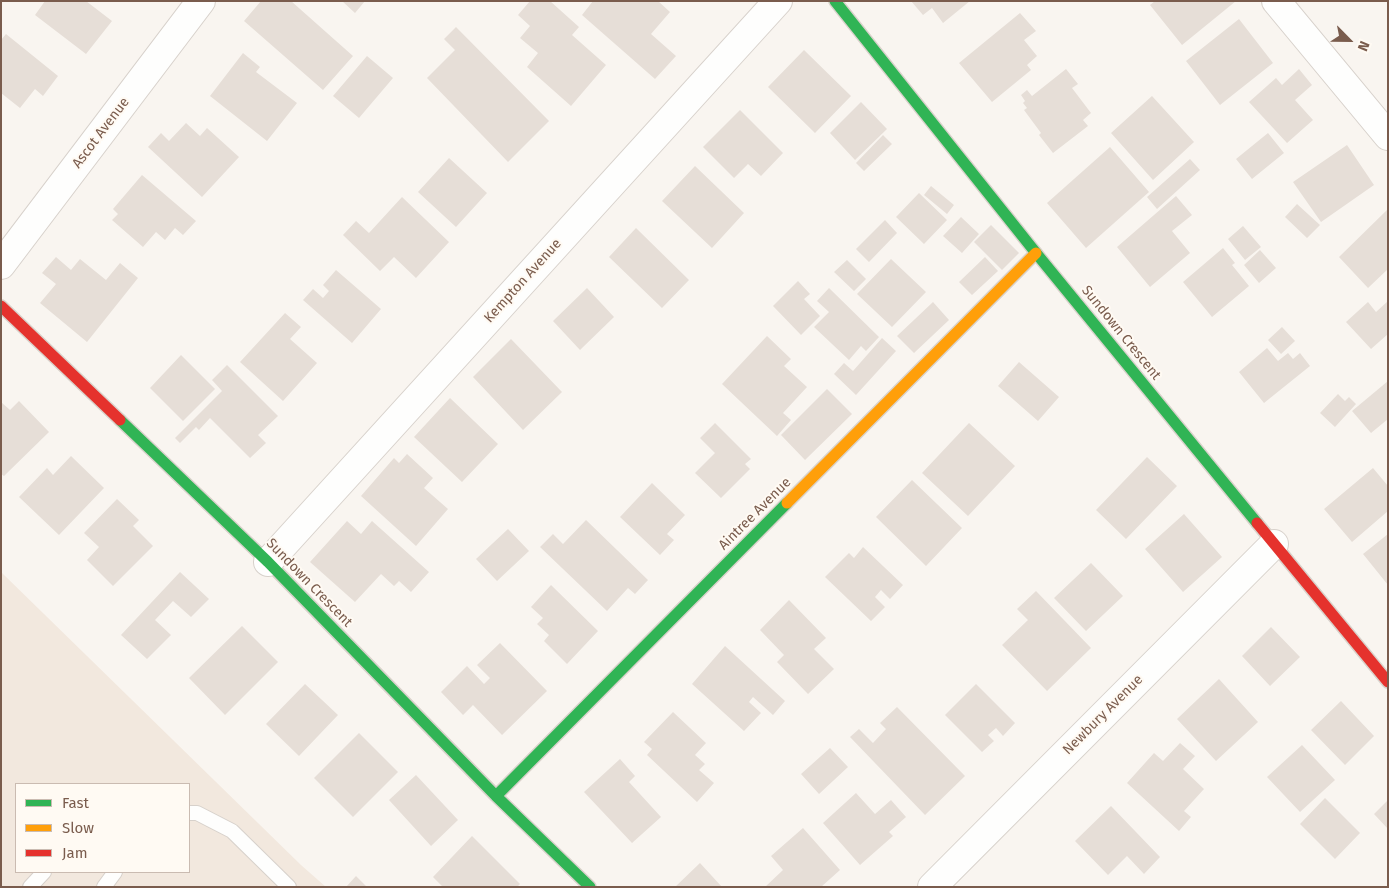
<!DOCTYPE html>
<html>
<head>
<meta charset="utf-8">
<style>
  body { margin:0 }
  #map { position:relative; width:1389px; height:888px; overflow:hidden; background:#f9f5f0; font-family:"Fira Sans",sans-serif }
  canvas { display:block }
  .frame { position:absolute; inset:0; border:2px solid #7a5c4d; pointer-events:none }
  .legend { position:absolute; left:15px; top:783px; width:175px; height:90px; box-sizing:border-box; background:#fffaf3; border:1px solid #cabbb1; margin:0; padding:6px 9px; list-style:none; font-size:15px; color:#7a5c4d }
  .legend li { display:flex; align-items:center; gap:10px; height:25px }
  .legend b { width:25px; border:1px solid #cabbb1 }
  .north { position:absolute; left:1324px; top:15px; width:50px; height:50px; -webkit-text-stroke:4px #fffaf3; paint-order:stroke; rotate:113deg; font-size:14px; font-weight:700; line-height:20px; text-align:center; color:#7a5c4d }
  .north::after { content:''; display:block; margin:auto; width:18px; height:22px; background:#7a5c4d; clip-path:polygon(50% 0,100% 100%,50% 72%,0 100%) }
</style>
</head>
<body>
<div id="map">
<canvas width="1389" height="888"></canvas>
<div class="frame"></div>
<ul class="legend">
<li><b style="height:6px;background:#30b455"></b>Fast</li>
<li><b style="height:6px;background:#ff9f0a"></b>Slow</li>
<li><b style="height:6px;background:#e5322d"></b>Jam</li>
</ul>
<div class="north">N</div>
</div>
<script>
const ctx = document.querySelector('canvas').getContext('2d');
ctx.lineJoin = 'round';
function fill(path, color) { ctx.fillStyle = color; ctx.fill(path, 'evenodd'); }
const poly = rows => new Path2D(rows.map(r => 'M' + r).join(''));
function strokePath(path, color, width, dash) { ctx.strokeStyle = color; ctx.lineWidth = width; ctx.lineCap = dash ? 'butt' : 'round'; ctx.setLineDash(dash || []); ctx.stroke(path); }
function drawText(font, color, halo, rows, align = 'center') {
  ctx.font = font + ' "Fira Sans",sans-serif'; ctx.lineWidth = 4; ctx.setLineDash([]); ctx.textBaseline = 'middle'; ctx.strokeStyle = halo; ctx.fillStyle = color; for (const [text, x, y, turn = 0] of rows) {
    ctx.save(); ctx.translate(x, y); ctx.rotate((+turn || 0) * Math.PI / 180); ctx.textAlign = isNaN(turn) ? turn : align; if (halo) ctx.strokeText(text, 0, 0); ctx.fillText(text, 0, 0); ctx.restore();
  }
}
const residential = poly([
  [1,572,301,865,326,887,1,887],
  [16,784,189,784,189,872,16,872]
]);
const building = poly([
  [45,1,86,1,112,21,86,54,35,15],
  [261,1,291,1,353,56,323,90,244,21],
  [342,1,365,1,355,13],
  [530,1,550,1,579,27,572,35,606,65,571,106,527,67,538,53,520,38,530,26,518,15],
  [593,1,658,1,670,12,651,34,676,56,655,79,582,15],
  [911,1,970,1,943,23,932,8,923,15],
  [1155,1,1236,1,1182,45,1150,5],
  [1020,13,1036,31,1024,40,1037,56,1027,65,1031,70,992,102,959,63],
  [1239,19,1273,63,1220,105,1186,61],
  [456,27,549,121,508,162,427,78,455,50,444,39],
  [6,34,58,76,43,96,35,89,20,108,1,93,1,40],
  [804,50,851,96,815,133,768,87],
  [243,53,260,67,256,72,297,103,267,141,210,96],
  [367,56,393,78,359,118,333,96],
  [1066,69,1078,84,1072,88,1091,113,1083,120,1088,126,1053,153,1039,135,1041,133,1024,110,1027,108,1023,103,1025,101,1021,95,1027,90,1032,96],
  [1299,69,1312,85,1295,100,1313,120,1287,143,1249,102,1276,78,1282,85],
  [1152,96,1194,142,1153,180,1111,133],
  [861,102,887,129,855,160,830,133],
  [740,110,783,153,761,176,748,164,734,178,703,147],
  [186,123,200,136,207,128,239,157,202,197,148,147,161,133,169,141],
  [1268,133,1284,153,1252,179,1236,159],
  [883,135,892,144,864,171,856,163],
  [1347,145,1374,185,1321,222,1293,182],
  [1110,147,1149,192,1086,248,1047,203],
  [449,158,487,193,456,227,418,192],
  [1190,159,1200,170,1157,209,1147,197],
  [695,166,744,213,712,248,662,201],
  [142,175,196,221,183,235,175,228,165,240,156,232,143,247,112,220,118,214,113,209],
  [931,186,954,205,947,214,924,195],
  [919,193,947,220,924,244,896,217],
  [1176,196,1192,215,1172,231,1190,253,1150,287,1117,247],
  [402,197,449,242,416,278,394,257,380,271,343,235,356,221,369,233],
  [1297,204,1320,225,1307,238,1285,217],
  [1388,209,1388,269,1368,288,1339,257],
  [961,217,979,234,962,253,943,236],
  [885,220,897,233,869,262,856,249],
  [991,225,1019,253,1002,270,974,242],
  [1243,226,1261,247,1245,260,1228,239],
  [636,228,689,280,662,308,609,257],
  [1223,248,1235,263,1232,265,1249,286,1212,317,1183,282],
  [1260,250,1276,268,1259,283,1244,265],
  [56,257,71,270,80,259,106,280,120,263,138,278,87,342,40,303,56,284,42,273],
  [985,257,998,271,972,295,959,282],
  [891,259,926,292,892,327,857,294],
  [847,260,866,279,854,291,834,272],
  [336,270,381,309,352,343,303,300,313,289,323,298,329,291,323,285],
  [798,281,810,294,804,299,820,316,801,335,773,306],
  [587,288,614,317,580,350,553,321],
  [829,288,879,337,866,351,861,346,849,360,814,327,829,312,817,301],
  [1388,301,1388,334,1371,349,1346,322,1368,302,1376,312],
  [933,302,949,320,914,353,897,336],
  [285,313,301,327,290,339,317,363,283,401,240,362],
  [1282,327,1295,341,1281,354,1268,340],
  [767,336,791,359,784,366,807,387,783,413,791,420,777,436,722,384],
  [882,338,896,351,856,395,834,374,844,363,853,371],
  [511,339,562,392,523,430,473,377],
  [1267,348,1278,361,1288,353,1293,359,1300,353,1310,366,1264,403,1239,372],
  [181,355,215,389,183,421,150,388],
  [1019,362,1059,397,1038,421,998,386],
  [227,365,278,416,258,435,266,443,250,458,210,418,199,430,196,427,180,443,175,438,222,391,212,380],
  [1388,381,1388,419,1371,433,1352,411],
  [827,389,852,414,805,460,781,435],
  [1338,394,1345,401,1349,397,1356,404,1335,427,1320,413],
  [450,398,498,444,462,482,414,437],
  [19,401,49,432,4,476,1,474,1,402,10,410],
  [715,423,751,459,745,464,750,469,721,498,695,473,715,453,700,438],
  [969,423,1015,466,968,516,922,473],
  [407,454,433,478,424,488,448,509,416,546,361,496,394,458,399,463],
  [71,456,104,488,59,535,19,497,47,468,53,475],
  [1147,457,1177,486,1126,539,1096,510],
  [1373,468,1388,486,1388,511,1352,542,1324,509],
  [912,480,962,528,926,566,876,517],
  [652,483,685,515,667,534,674,540,660,555,620,517],
  [117,499,139,520,133,526,153,546,113,586,87,560,99,547,84,533],
  [1184,514,1222,557,1183,592,1145,549],
  [586,520,648,580,635,594,628,588,607,611,540,547,553,534,563,544],
  [347,521,361,534,372,521,429,572,411,592,399,581,394,586,381,574,355,602,310,562],
  [508,529,529,551,497,581,476,559],
  [1388,534,1388,585,1363,554],
  [863,547,903,585,890,599,881,590,875,597,885,607,871,621,825,577,849,553,854,558],
  [1091,563,1123,596,1086,631,1054,598],
  [180,572,209,599,191,617,173,601,155,620,171,635,147,659,121,635],
  [551,585,598,631,567,664,544,641,549,635,537,624,543,618,531,607],
  [1036,591,1091,648,1047,691,1002,645,1028,620,1017,609],
  [789,600,826,638,814,649,834,669,808,694,777,662,784,655,760,630],
  [242,626,278,662,225,715,189,678],
  [1271,627,1300,657,1270,686,1242,656],
  [500,643,547,691,502,735,473,705,463,715,441,692,467,666,484,684,490,678,477,665],
  [725,646,785,701,773,715,753,697,749,702,761,713,744,731,692,684],
  [1219,679,1258,722,1216,761,1177,719],
  [305,684,338,715,299,756,266,724],
  [976,684,1015,723,1003,736,996,728,988,735,994,741,982,752,945,715],
  [1341,701,1374,736,1345,765,1311,730],
  [897,707,965,776,925,815,850,737,859,729,873,743,886,729,880,723],
  [673,712,706,743,695,755,705,764,699,770,714,783,697,802,647,755,652,749,644,742],
  [359,733,398,772,353,817,314,778],
  [1180,743,1195,756,1183,769,1204,789,1184,811,1191,817,1179,831,1127,783,1154,753,1163,761],
  [1302,745,1335,780,1300,812,1267,777],
  [830,748,848,767,819,794,801,774],
  [620,759,635,776,629,782,661,817,632,843,584,792],
  [416,775,458,820,431,846,389,800],
  [856,793,875,814,891,800,906,817,889,832,893,836,860,865,823,823],
  [1325,798,1360,833,1335,859,1300,824],
  [1388,800,1388,829,1374,814],
  [1111,806,1160,857,1144,874,1127,856,1108,875,1075,841],
  [803,828,840,870,821,887,765,887,783,870,771,856],
  [472,836,520,884,517,887,443,887,433,877],
  [700,863,722,887,675,887],
  [356,876,367,887,346,887]
]);
const lane = poly([
  [189,813,197,813,232,831,289,887],
  [30,887,44,872],
  [104,887,115,872]
]);
const street = poly([
  [1276,1,1388,136],
  [1,265,201,1],
  [268,562,778,1],
  [932,887,1274,544]
]);
const fast = poly([
  [835,1,1036,253,1257,523],
  [120,420,268,562,496,796,590,887],
  [496,796,787,503]
]);
const slow = poly([
  [787,503,1036,253]
]);
const jam = poly([
  [1,306,120,420],
  [1257,523,1388,682]
]);
const streetNames = [
  ["Ascot Avenue",101,133,-53],
  ["Kempton Avenue",523,281,-48],
  ["Sundown Crescent",1121,333,51],
  ["Aintree Avenue",755,514,-45],
  ["Sundown Crescent",309,583,46],
  ["Newbury Avenue",1103,715,-45]
];
fill(residential, '#f2e8de');
fill(building, '#e6ded7');
strokePath(lane, '#d7d1cb', 16);
strokePath(street, '#d7d1cb', 30);
strokePath(fast, '#d9d2cb', 14);
strokePath(slow, '#d9d2cb', 14);
strokePath(jam, '#d9d2cb', 14);
strokePath(lane, '#fefefd', 14);
strokePath(street, '#fefefd', 28);
strokePath(fast, '#30b455', 11);
strokePath(slow, '#ff9f0a', 11);
strokePath(jam, '#e5322d', 11);
drawText('14px', '#7a5c4d', '#fffaf3', streetNames);
</script>
</body>
</html>
